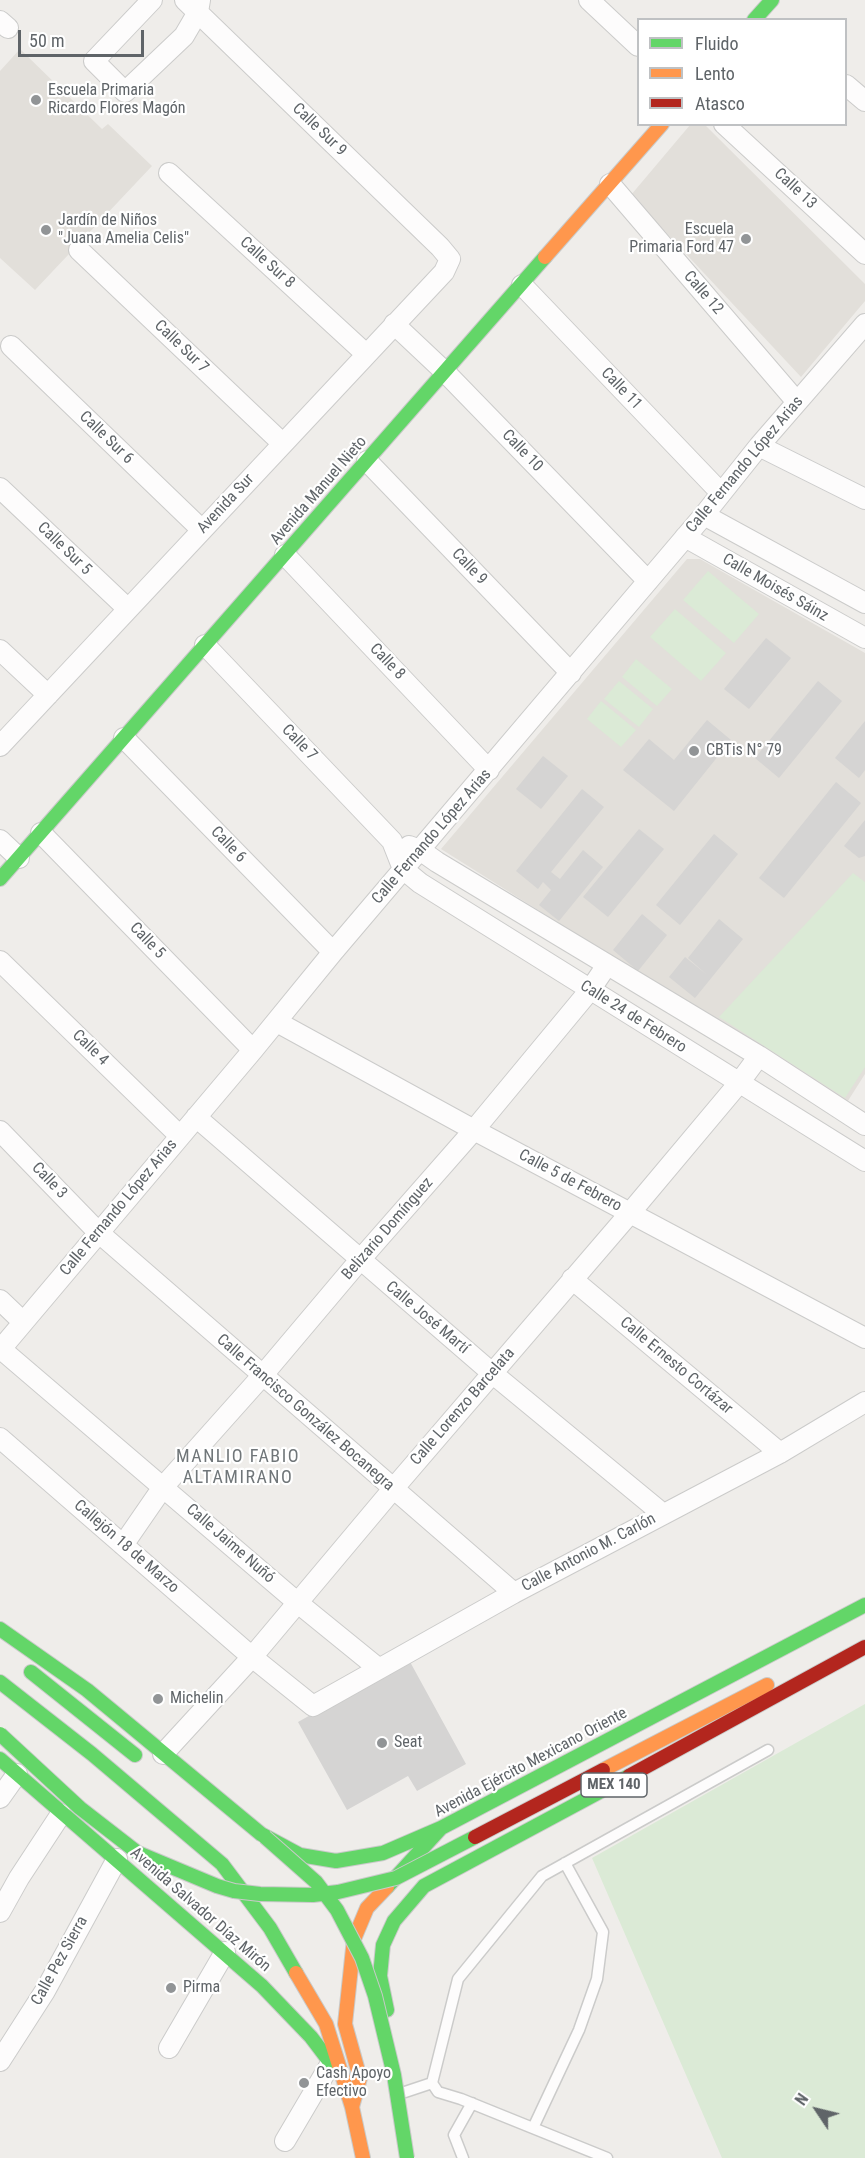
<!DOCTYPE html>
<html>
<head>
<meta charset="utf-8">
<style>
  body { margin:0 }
  #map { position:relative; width:865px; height:2158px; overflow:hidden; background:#efedea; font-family:"Roboto Condensed",sans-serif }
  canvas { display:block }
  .legend { position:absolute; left:637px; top:18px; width:210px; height:108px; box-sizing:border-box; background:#fff; border:2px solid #bfc1c3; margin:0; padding:8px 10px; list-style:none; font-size:18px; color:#5f6468 }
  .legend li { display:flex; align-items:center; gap:12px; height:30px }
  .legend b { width:30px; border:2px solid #bfc1c3 }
  .north { position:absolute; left:787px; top:2080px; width:60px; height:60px; -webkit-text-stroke:4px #fff; paint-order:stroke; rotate:305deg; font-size:16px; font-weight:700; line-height:24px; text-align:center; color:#5f6468 }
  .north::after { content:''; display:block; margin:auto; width:21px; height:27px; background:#5f6468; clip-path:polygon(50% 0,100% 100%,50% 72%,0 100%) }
  .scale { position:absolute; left:18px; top:30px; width:126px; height:27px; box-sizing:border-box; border:3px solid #5f6468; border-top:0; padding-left:8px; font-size:18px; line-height:21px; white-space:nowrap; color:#5f6468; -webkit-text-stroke:4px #fff; paint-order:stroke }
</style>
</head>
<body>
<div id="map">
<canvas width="865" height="2158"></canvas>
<ul class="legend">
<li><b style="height:8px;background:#63d668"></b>Fluido</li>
<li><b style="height:8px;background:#ff974d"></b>Lento</li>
<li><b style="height:8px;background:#b3261e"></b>Atasco</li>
</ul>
<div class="north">N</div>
<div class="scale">50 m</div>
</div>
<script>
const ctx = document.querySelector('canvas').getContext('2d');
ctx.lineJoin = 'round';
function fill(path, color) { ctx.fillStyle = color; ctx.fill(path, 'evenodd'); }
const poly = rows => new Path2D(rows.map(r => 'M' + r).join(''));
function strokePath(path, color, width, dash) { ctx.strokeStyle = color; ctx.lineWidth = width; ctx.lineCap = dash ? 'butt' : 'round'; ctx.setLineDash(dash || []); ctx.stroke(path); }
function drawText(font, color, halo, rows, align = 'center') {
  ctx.font = font + ' "Roboto Condensed",sans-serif'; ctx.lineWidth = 4.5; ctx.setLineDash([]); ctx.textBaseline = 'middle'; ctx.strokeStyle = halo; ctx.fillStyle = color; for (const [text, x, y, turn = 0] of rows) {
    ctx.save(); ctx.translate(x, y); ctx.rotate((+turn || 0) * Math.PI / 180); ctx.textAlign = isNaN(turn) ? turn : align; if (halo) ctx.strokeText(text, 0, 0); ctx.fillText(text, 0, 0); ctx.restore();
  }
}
const education = poly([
  [20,49,102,129,108,124,152,166,35,290,0,258,0,71],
  [690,125,705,125,865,284,865,301,801,377,631,195],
  [687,559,700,559,865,653,865,1074,846,1104,441,849]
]);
const green = poly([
  [708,571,759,614,734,643,683,600],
  [675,609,726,653,701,681,650,637],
  [636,659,672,689,657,706,622,677],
  [619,681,653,709,639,727,604,699],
  [601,701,636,730,621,747,587,719],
  [853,873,865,882,865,1067,845,1098,719,1017],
  [865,1704,865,2158,722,2158,592,1858]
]);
const building = poly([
  [766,638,791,658,749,709,724,689],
  [818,681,842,701,779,778,755,758],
  [707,720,731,740,674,811,623,770,649,739,674,760],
  [865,721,865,770,859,778,835,758],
  [543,756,568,776,541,809,516,789],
  [836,782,861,803,784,898,759,878],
  [582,789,604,807,551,872,560,879,583,850,603,867,559,921,539,905,551,890,543,882,538,889,516,871],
  [865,820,865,856,859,858,844,846],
  [639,829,664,849,608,917,583,897],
  [714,834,738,854,680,925,656,905],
  [642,914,667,935,638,971,613,950],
  [719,919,743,939,695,998,669,977,685,957,706,974,688,958],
  [409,1660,466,1764,417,1791,408,1776,347,1810,298,1722]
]);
const lane = poly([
  [405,2092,432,2083],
  [533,2128,579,2030,597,1979,603,1932,565,1863],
  [463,2158,454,2135,472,2103],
  [607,2158,461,2099,438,2092,432,2083,458,1979,542,1876,768,1750]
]);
const street = poly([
  [152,0,94,61,125,92,184,36,198,12,200,0],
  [589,0,638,46],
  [0,21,8,28],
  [846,85,865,101],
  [724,124,865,254],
  [169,173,366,354],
  [610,184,797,402],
  [79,250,282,443],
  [522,285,721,493],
  [394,324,445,372,648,581],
  [11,346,202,530],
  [759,446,865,499],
  [367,461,571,673],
  [0,488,128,609],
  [704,515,865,603],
  [685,537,865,638],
  [285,555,489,770],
  [205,645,392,841,403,869,420,883,865,1161],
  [0,650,48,695],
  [124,738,333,952],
  [0,746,444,272,450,259,440,247,185,0],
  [41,833,253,1050],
  [0,840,19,858],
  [409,846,420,850,437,862,759,1056,865,1125],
  [0,961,180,1136],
  [277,1022,474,1130,865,1338],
  [196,1117,492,1373,663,1514],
  [0,1131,98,1232,514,1593],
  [572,1279,780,1453],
  [0,1300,22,1321],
  [1,1349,298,1603,378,1668],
  [0,1350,253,1050,333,952,704,515,759,446,865,324],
  [0,1438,252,1657,313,1706,514,1593,780,1453,865,1402],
  [123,1545,163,1487,262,1376,359,1261,474,1130,590,990,607,965],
  [163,1754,252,1657,393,1489,630,1213,739,1083,759,1056],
  [0,1798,17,1774],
  [0,1912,19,1878,61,1814],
  [169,2048,225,1952],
  [0,2061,45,1991,117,1859],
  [285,2141,331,2063]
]);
const fast = poly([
  [754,20,772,0],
  [0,879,545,257],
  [0,1629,87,1690,261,1834,300,1855,336,1861,383,1853,441,1828],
  [31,1672,135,1755],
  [0,1682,92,1754,222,1864,270,1928,296,1973],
  [0,1759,262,1986,311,2037,333,2066],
  [387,1887,441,1828,865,1605],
  [387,2010,380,1976,383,1945,394,1921,424,1886,629,1776]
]);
const slow = poly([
  [545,257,662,124],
  [603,1770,767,1685],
  [296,1973,326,2024,352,2107],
  [363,2158,352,2107,360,2078,345,2024,354,1939,367,1908,387,1887]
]);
const jam = poly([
  [629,1776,865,1647]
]);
const fastBridge = poly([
  [0,1734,80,1808,138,1853,217,1886,234,1891,260,1894,313,1895,338,1892,396,1878,475,1837],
  [265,1837,316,1882,337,1910,362,1958,375,1996,394,2075,407,2158]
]);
const jamBridge = poly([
  [475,1837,603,1770]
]);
const markers = [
  [36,100,6,"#919496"],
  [46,230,6,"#919496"],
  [746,239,6,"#919496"],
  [694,751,6,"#919496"],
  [158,1699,6,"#919496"],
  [382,1743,6,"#919496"],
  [171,1988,6,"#919496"],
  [304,2083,6,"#919496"]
];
const shields = [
  [614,1785,66]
];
const shieldNames = [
  ["MEX 140",614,1785]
];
const poiNames = [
  ["Escuela Primaria",48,91],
  ["Ricardo Flores Magón",48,109],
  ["Jardín de Niños",58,221],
  ["\"Juana Amelia Celis\"",58,239],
  ["Escuela",734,230,"right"],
  ["Primaria Ford 47",734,248,"right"],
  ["CBTis N° 79",706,751],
  ["Michelin",170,1699],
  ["Seat",394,1743],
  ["Pirma",183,1988],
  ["Cash Apoyo",316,2074],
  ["Efectivo",316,2092]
];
const streetNames = [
  ["Calle Sur 9",319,130,44],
  ["Calle 13",795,189,43],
  ["Calle Sur 8",267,263,42],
  ["Calle 12",703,293,49],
  ["Calle Sur 7",181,347,44],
  ["Calle 11",621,389,46],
  ["Calle Sur 6",106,438,44],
  ["Calle 10",522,451,46],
  ["Calle Fernando López Arias",745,465,-50],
  ["Avenida Manuel Nieto",319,491,-49],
  ["Avenida Sur",226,504,-47],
  ["Calle Sur 5",64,549,44],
  ["Calle 9",469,567,46],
  ["Calle Moisés Sáinz",775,588,30],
  ["Calle 8",387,662,46],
  ["Calle 7",299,743,46],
  ["Calle Fernando López Arias",432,837,-49],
  ["Calle 6",228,845,46],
  ["Calle 5",147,941,46],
  ["Calle 24 de Febrero",633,1017,32],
  ["Calle 4",90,1048,44],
  ["Calle 3",49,1181,46],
  ["Calle 5 de Febrero",570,1181,28],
  ["Calle Fernando López Arias",119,1208,-50],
  ["Belizario Domínguez",388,1229,-49],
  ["Calle José Martí",427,1318,40],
  ["Calle Ernesto Cortázar",676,1366,40],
  ["Calle Lorenzo Barcelata",463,1407,-49],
  ["Calle Francisco González Bocanegra",305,1413,41],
  ["Calle Jaime Nuñó",230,1544,41],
  ["Callejón 18 de Marzo",126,1547,41],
  ["Calle Antonio M. Carlón",589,1553,-28],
  ["Avenida Ejército Mexicano Oriente",531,1763,-28],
  ["Avenida Salvador Díaz Mirón",200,1910,41],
  ["Calle Pez Sierra",60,1961,-61]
];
const neighbourhoodNames = [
  ["MANLIO FABIO",238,1457],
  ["ALTAMIRANO",238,1478]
];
fill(education, '#e2dfda');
fill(green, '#dbead6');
fill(building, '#d5d4d3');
strokePath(lane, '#cbcbca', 13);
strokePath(street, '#cbcbca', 22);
strokePath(fast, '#c9cac9', 16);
strokePath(slow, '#c9cac9', 16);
strokePath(jam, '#c9cac9', 16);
strokePath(lane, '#fdfcfc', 10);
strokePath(street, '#fdfcfc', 20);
strokePath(fast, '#63d668', 14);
strokePath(slow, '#ff974d', 14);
strokePath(jam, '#b3261e', 14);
strokePath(fastBridge, '#c9cac9', 16, []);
strokePath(jamBridge, '#c9cac9', 16, []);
strokePath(fastBridge, '#63d668', 14);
strokePath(jamBridge, '#b3261e', 14);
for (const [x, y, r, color] of markers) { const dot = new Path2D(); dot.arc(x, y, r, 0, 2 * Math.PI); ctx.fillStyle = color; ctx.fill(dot); strokePath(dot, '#fff', 2); }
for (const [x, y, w] of shields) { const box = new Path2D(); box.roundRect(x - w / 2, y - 12, w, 24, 4.5); ctx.fillStyle = '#fff'; ctx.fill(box); strokePath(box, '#5f6468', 1.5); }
drawText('bold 15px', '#5f6468', null, shieldNames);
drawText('16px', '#5f6468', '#fff', poiNames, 'left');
drawText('16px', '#5f6468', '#fff', streetNames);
ctx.letterSpacing = '1.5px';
drawText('18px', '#707679', '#fff', neighbourhoodNames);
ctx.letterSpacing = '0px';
</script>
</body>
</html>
